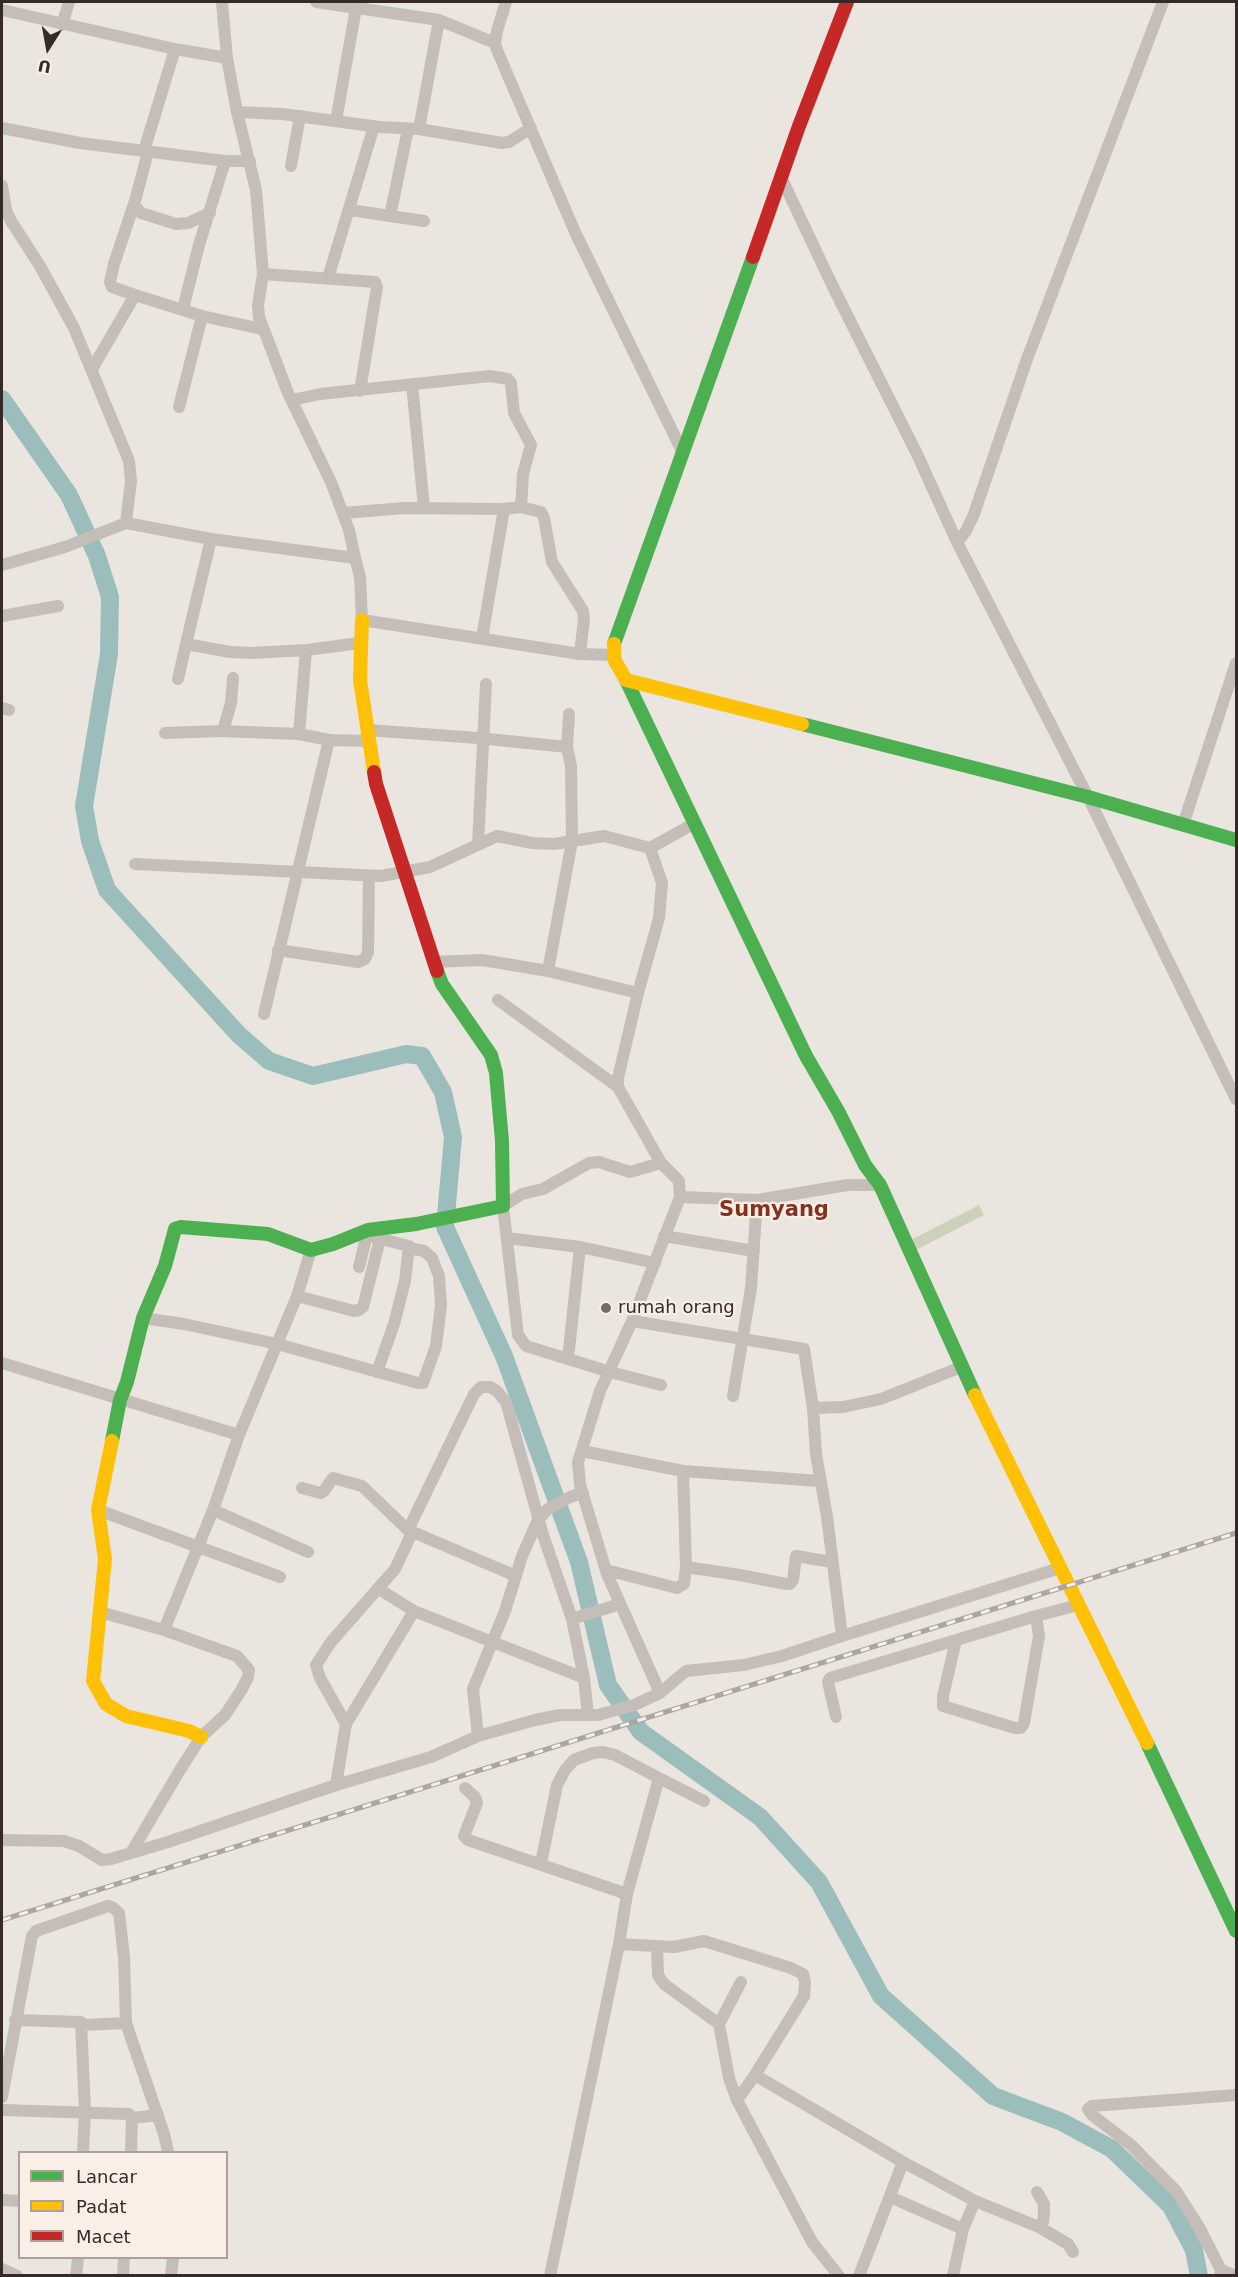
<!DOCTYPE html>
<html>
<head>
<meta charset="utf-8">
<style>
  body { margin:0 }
  #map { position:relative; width:1238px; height:2277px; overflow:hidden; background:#ebe5df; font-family:"DejaVu Sans",sans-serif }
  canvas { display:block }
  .frame { position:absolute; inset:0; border:3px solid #352a27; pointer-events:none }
  .legend { position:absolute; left:18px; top:2151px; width:210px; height:108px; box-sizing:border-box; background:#f9efe6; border:2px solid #aba09a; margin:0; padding:8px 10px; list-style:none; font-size:18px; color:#352a27 }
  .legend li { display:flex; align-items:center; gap:12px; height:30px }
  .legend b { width:30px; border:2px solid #aba09a }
  .north { position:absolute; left:18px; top:18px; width:60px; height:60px; -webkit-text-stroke:4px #f9efe6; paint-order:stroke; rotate:191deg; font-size:16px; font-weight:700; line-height:24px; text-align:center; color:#352a27 }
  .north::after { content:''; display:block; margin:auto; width:21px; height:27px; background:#352a27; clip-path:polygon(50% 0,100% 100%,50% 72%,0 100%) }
</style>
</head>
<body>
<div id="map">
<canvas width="1238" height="2277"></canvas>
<div class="frame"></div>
<ul class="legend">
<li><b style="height:8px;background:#4caf50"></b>Lancar</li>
<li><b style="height:8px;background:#ffc107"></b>Padat</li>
<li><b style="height:8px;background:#c62828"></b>Macet</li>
</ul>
<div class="north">U</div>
</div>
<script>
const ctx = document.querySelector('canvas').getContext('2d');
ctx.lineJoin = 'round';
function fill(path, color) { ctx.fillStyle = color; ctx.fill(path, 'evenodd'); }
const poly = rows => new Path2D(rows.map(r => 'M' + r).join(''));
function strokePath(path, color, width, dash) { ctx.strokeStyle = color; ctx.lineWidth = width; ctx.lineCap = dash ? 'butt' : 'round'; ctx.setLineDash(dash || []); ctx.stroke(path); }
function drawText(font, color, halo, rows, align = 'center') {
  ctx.font = font + ' "DejaVu Sans",sans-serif'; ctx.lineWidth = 4.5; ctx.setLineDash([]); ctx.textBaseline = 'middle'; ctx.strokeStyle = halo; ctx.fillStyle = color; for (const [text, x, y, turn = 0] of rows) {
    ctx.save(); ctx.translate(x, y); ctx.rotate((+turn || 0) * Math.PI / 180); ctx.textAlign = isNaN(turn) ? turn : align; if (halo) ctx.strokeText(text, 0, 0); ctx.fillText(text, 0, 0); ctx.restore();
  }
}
const green = poly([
  [979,1205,984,1215,912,1252,907,1242]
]);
const river = poly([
  [2,399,69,495,97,556,110,597,109,654,84,806,90,841,107,890,239,1035,269,1061,313,1076,406,1054,422,1056,443,1092,453,1137,445,1227,504,1356,579,1562,608,1685,641,1732,760,1817,819,1882,881,1996,993,2096,1062,2122,1112,2149,1171,2206,1194,2250,1199,2276]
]);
const street = poly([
  [222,2,227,58,237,112,256,190,263,274,258,305,259,317,288,393,331,482,349,530,355,558],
  [316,2,439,20,495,43],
  [506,2,497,31,495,43,497,50,575,232,683,453],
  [2,10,175,49,227,58],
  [62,25,69,2],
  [237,112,282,114,380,127,419,129,502,143,509,142,531,128],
  [336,121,356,8],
  [2,128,80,143,225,161,250,161],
  [408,129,390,216,424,221],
  [419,129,439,20],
  [144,151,175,49],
  [291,166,300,116],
  [781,177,835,291,917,454,957,542,1088,797,1236,1099],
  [2,186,6,210,11,221,40,266,74,328,129,461,131,481,126,523,211,539,355,558,360,577,362,620,580,654,613,655],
  [134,205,141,213,176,224,188,223,210,213],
  [350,210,390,216],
  [263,274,375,282,377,287,360,391],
  [328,278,374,126],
  [135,295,202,316,262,329],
  [183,309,199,245,225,161],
  [92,369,135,295,112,287,110,282,114,264,135,201,148,152],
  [412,384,424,508],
  [292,400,320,394,490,376,508,379,511,383,514,413,531,445,523,474,521,507],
  [179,407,202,316],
  [343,513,405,508,504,509,521,507,541,512,544,518,552,562,583,611,584,619,580,654],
  [211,539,186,644,230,652,251,653,306,650,360,643],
  [957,542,966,531,974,514,1027,359,1163,2],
  [2,565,65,547,126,523],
  [2,616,58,606],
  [482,638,504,509],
  [178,679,186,644],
  [2,708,9,710],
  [367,730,478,738,567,747],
  [223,731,231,703,233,678],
  [165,733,221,731,299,734,329,740,369,741],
  [299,734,306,650],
  [1183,825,1236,663],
  [478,844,486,684],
  [650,848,662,883,659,918,638,993,618,1078,618,1087,661,1163,679,1181,680,1197,632,1321,600,1391,578,1462,580,1485,607,1574,660,1693],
  [135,864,381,876,430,867,497,836,532,843,554,844,604,836,650,848,695,823],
  [278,950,358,962,365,959,368,952,369,876],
  [433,962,482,960,548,971,638,993],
  [548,971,572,841,571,766,567,747,569,714],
  [498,1000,618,1087],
  [264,1014,329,740],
  [680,1197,757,1200,751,1288,733,1396],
  [757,1200,848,1185,880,1185],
  [370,1229,370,1234,373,1237,409,1246,405,1281,394,1324,377,1372],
  [664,1236,754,1251],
  [507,1238,580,1247],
  [655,1263,580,1247,568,1359,610,1372,661,1385],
  [359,1267,368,1230],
  [297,1296,354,1311,359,1310,363,1307,380,1239],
  [143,1318,184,1324,277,1344,418,1383,423,1383,436,1346,441,1305,439,1276,432,1258,424,1251,409,1248],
  [568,1359,526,1346,518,1335,503,1206,522,1194,543,1189,589,1163,599,1162,630,1172,661,1163],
  [2,1363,239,1435],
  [813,1408,843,1407,881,1399,961,1367],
  [582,1451,683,1471,819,1481],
  [302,1488,321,1493,324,1491,333,1478,362,1486,408,1530,516,1576],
  [98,1510,280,1577],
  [213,1510,308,1552],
  [686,1567,740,1575,786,1584,790,1584,793,1580,796,1556,832,1562],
  [606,1570,677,1588,684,1584,686,1567,683,1471],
  [379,1589,414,1611,584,1678],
  [100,1612,164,1630,213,1510,239,1435,297,1296,311,1250],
  [572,1619,620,1604],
  [842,1636,1060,1568],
  [956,1640,943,1696,943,1706,1015,1728,1021,1728,1024,1723,1039,1636,1036,1616],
  [836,1717,828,1682,830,1678,1036,1616,1078,1605],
  [346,1724,414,1611],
  [478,1736,473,1689,505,1611,522,1556,538,1520,548,1509,570,1497,583,1493],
  [336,1785,346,1724,320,1678,316,1665,331,1642,395,1569,411,1535,408,1530,474,1394,481,1387,490,1387,497,1391,506,1402,543,1535,572,1619,584,1678,588,1715],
  [465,1788,475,1797,477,1803,464,1836,468,1840,627,1894],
  [2,1840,64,1841,79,1846,102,1860,111,1859,168,1842,336,1785,431,1757,478,1736,535,1720,560,1715,598,1715,634,1705,660,1693,686,1671,744,1665,782,1656,842,1636,827,1517,816,1454,813,1408,804,1349,632,1321],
  [132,1851,180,1770,201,1737,225,1715,242,1689,248,1677,249,1670,237,1656,164,1630],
  [541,1863,557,1785,565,1770,574,1760,593,1753,603,1752,615,1755,659,1778],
  [619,1944,674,1947,704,1941,791,1968,803,1974,805,1982,804,1996,755,2075,737,2100],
  [657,1946,658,1975,664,1984,719,2024,729,2078,737,2100,812,2242,839,2276],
  [15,2020,81,2022,85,2111,83,2152],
  [719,2024,741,1982],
  [83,2025,126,2023],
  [755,2075,903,2162,859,2276],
  [2,2097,32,1936,36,1931,108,1906,112,1907,119,1913,124,1957,126,2023,164,2134,168,2152],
  [2,2110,129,2114,132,2118,131,2152],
  [132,2118,158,2115],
  [903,2162,975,2201],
  [890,2197,963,2229],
  [2,2200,20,2201],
  [1039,2227,1068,2244,1073,2252],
  [2,2269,17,2276],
  [1221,2270,1199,2227,1176,2191,1130,2144,1092,2115,1088,2109,1092,2106,1236,2095],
  [76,2276,78,2258],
  [123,2276,124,2258],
  [171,2276,173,2258],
  [550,2276,619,1944,627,1894,659,1778,704,1801],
  [953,2276,963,2229,975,2201,1039,2227,1043,2222,1044,2212,1044,2204,1037,2192],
  [1220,2276,1221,2270,1236,2276]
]);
const fast = poly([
  [614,644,753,257],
  [626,680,806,1056,838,1111,865,1165,880,1185,975,1395],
  [802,724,1088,797,1236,840],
  [112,1441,120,1400,127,1382,143,1318,165,1266,175,1229,181,1227,268,1234,311,1250,333,1244,368,1230,416,1224,503,1206,502,1141,496,1073,491,1055,442,984,437,971],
  [1147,1743,1236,1931]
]);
const slow = poly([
  [362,620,360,680,374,772],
  [614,644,614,659,626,680,802,724],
  [975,1395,1147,1743],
  [112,1441,98,1510,105,1559,93,1681,106,1704,126,1716,189,1731,201,1737]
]);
const jam = poly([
  [753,257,799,126,847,2],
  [374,772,376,784,437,971]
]);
const rail = poly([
  [2,1920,1236,1533]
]);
const markers = [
  [606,1308,6,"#756b67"]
];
const poiNames = [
  ["rumah orang",618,1308]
];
const quarterNames = [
  ["Sumyang",774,1211]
];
fill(green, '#cdd1b9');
strokePath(river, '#9bbebc', 18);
strokePath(street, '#c5bdb8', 12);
strokePath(fast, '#4caf50', 14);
strokePath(slow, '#ffc107', 14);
strokePath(jam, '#c62828', 14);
strokePath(rail, '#aca6a3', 5);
strokePath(rail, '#f9efe6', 3, [9]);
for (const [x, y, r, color] of markers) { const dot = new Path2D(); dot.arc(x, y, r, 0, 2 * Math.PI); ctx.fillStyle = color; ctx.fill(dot); strokePath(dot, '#f9efe6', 2); }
drawText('18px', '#352a27', '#f9efe6', poiNames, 'left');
drawText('bold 21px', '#833220', '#f9efe6', quarterNames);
</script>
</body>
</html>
